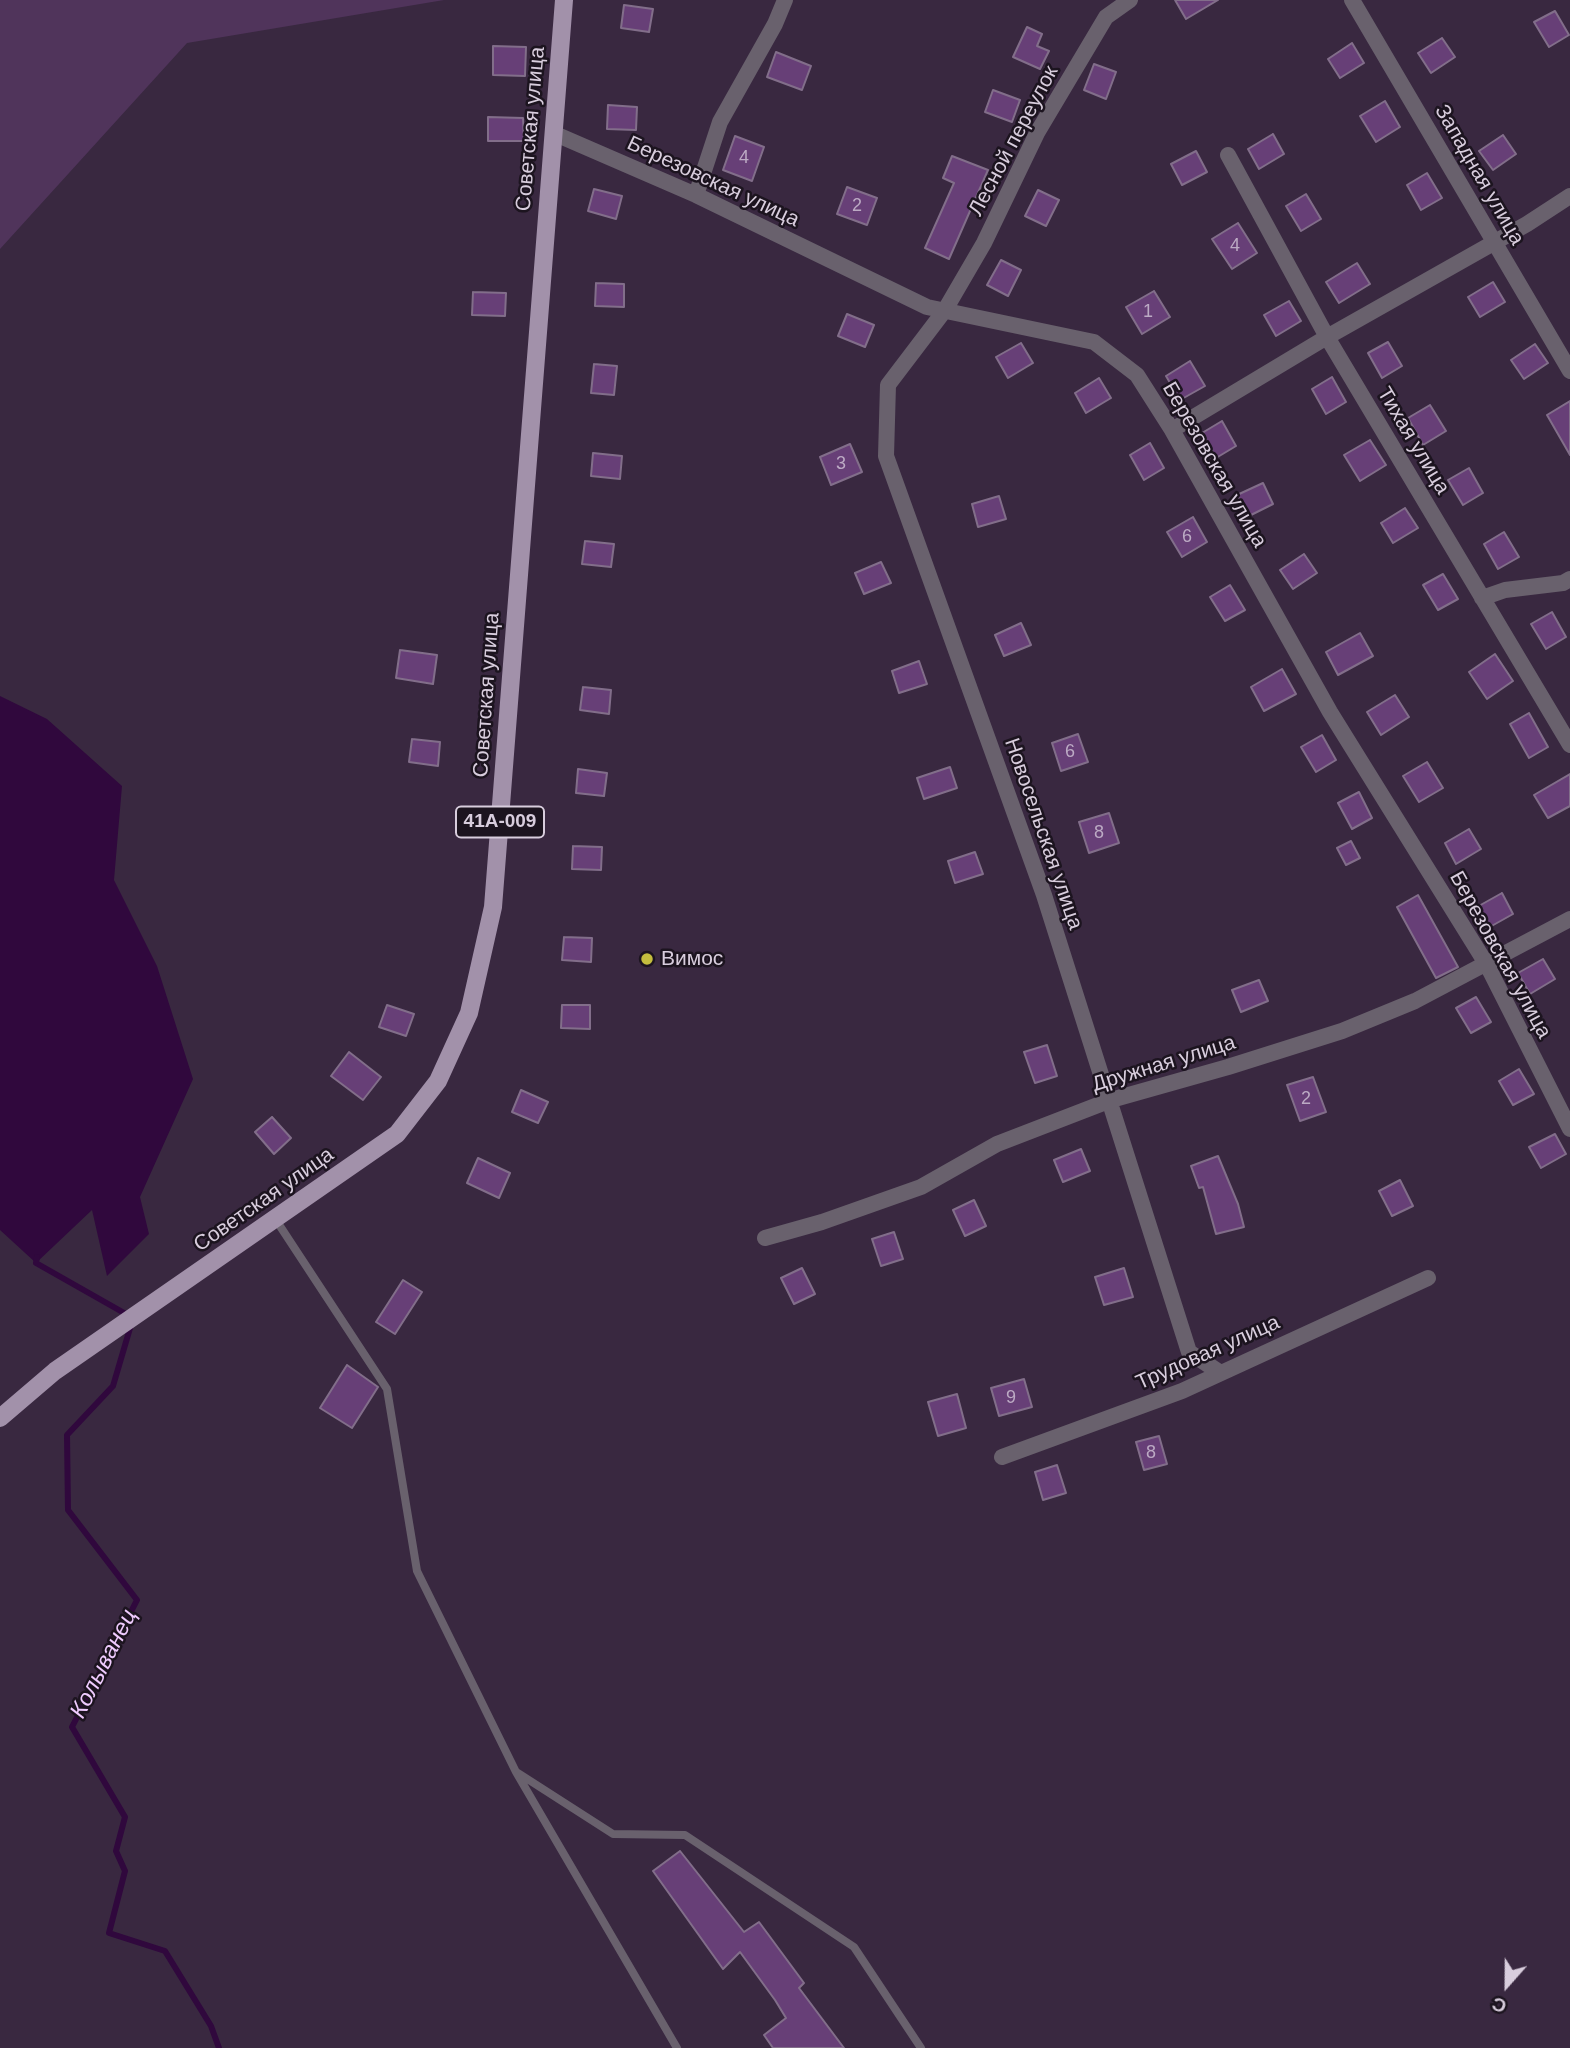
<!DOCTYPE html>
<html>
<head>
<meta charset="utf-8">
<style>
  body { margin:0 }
  #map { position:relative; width:1570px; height:2048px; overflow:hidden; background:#392840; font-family:Arial,sans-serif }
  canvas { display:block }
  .north { position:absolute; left:1472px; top:1950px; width:70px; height:70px; -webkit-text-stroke:5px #1c141f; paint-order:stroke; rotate:201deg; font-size:19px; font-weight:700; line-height:28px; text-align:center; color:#d8cddd }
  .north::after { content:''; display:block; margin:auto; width:24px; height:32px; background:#d8cddd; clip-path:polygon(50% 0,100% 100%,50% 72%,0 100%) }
</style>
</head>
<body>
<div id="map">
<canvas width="1570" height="2048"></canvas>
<div class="north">С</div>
</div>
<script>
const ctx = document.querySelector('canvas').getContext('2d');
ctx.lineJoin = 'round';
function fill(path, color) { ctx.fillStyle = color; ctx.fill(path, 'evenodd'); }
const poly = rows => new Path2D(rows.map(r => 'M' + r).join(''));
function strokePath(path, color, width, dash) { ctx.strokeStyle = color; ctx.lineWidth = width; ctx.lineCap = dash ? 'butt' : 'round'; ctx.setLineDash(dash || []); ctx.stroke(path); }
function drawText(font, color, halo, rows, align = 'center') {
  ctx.font = font + ' Arial,sans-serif'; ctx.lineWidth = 5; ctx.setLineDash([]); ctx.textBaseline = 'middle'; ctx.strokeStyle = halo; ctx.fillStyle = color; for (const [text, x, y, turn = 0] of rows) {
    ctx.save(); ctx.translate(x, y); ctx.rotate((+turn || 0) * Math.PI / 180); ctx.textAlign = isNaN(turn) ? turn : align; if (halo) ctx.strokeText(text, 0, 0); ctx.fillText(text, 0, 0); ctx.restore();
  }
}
const green = poly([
  [0,0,444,0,187,43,0,249]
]);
const water = poly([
  [0,696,47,719,122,786,114,880,157,966,193,1079,140,1197,149,1234,107,1276,92,1210,36,1263,0,1230]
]);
const stream = poly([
  [37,1257,36,1263,133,1318,113,1386,67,1435,68,1510,137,1600,72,1727,125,1817,116,1851,125,1871,109,1933,165,1951,211,2026,219,2048]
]);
const building = poly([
  [1175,0,1218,0,1186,19,1175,0],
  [624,5,653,9,649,32,621,28,624,5],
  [1555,11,1569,35,1549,47,1534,22,1555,11],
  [1027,27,1042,34,1037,46,1049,51,1040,69,1013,57,1027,27],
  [1442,38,1455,57,1431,73,1418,53,1442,38],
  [1352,43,1364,63,1340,78,1328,59,1352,43],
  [493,46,526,47,525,76,493,75,493,46],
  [776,52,811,66,802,90,767,77,776,52],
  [1094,64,1116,72,1106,99,1084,90,1094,64],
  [993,90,1020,100,1012,122,985,112,993,90],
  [1385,101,1400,127,1376,142,1360,116,1385,101],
  [608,105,637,107,636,130,607,129,608,105],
  [488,117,523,118,524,141,488,141,488,117],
  [1273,134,1284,154,1259,169,1248,149,1273,134],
  [1503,135,1516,154,1493,170,1479,151,1503,135],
  [735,136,764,147,752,181,723,170,735,136],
  [1196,151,1207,172,1182,185,1171,164,1196,151],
  [952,156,988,170,949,259,925,248,954,183,943,178,952,156],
  [1427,173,1442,198,1421,210,1407,185,1427,173],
  [847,187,877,198,867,225,837,214,847,187],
  [594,189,622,196,616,219,588,211,594,189],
  [1038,190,1059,200,1046,226,1025,216,1038,190],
  [1306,194,1321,219,1301,231,1286,206,1306,194],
  [1238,223,1257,253,1232,269,1212,239,1238,223],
  [1001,260,1021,270,1008,296,987,285,1001,260],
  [1357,263,1370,284,1339,303,1326,282,1357,263],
  [1493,282,1505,302,1480,317,1468,297,1493,282],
  [596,283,624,284,624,307,595,306,596,283],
  [1154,291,1170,317,1142,334,1126,307,1154,291],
  [473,292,506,293,505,316,472,315,473,292],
  [1289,301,1301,321,1276,336,1264,315,1289,301],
  [847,314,874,325,865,347,838,336,847,314],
  [1388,342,1402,366,1382,378,1368,353,1388,342],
  [1021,343,1033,363,1008,378,996,357,1021,343],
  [1535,344,1548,363,1524,379,1511,360,1535,344],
  [1190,361,1205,386,1180,400,1166,376,1190,361],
  [594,364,617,366,614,395,591,393,594,364],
  [1332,377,1346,402,1326,414,1312,389,1332,377],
  [1099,378,1111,398,1086,413,1075,393,1099,378],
  [1570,401,1570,455,1547,415,1570,401],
  [1430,405,1446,431,1423,445,1408,418,1430,405],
  [1222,421,1236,446,1216,458,1202,433,1222,421],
  [1370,440,1386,465,1360,481,1344,455,1370,440],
  [1150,443,1164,468,1144,480,1130,455,1150,443],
  [850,444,862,472,831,485,820,457,850,444],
  [593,453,622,456,620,479,591,476,593,453],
  [1469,468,1483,493,1463,505,1448,480,1469,468],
  [1263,483,1273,504,1247,517,1237,495,1263,483],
  [999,496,1006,519,978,527,972,504,999,496],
  [1405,508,1418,528,1393,543,1381,523,1405,508],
  [1193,517,1207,542,1182,557,1167,532,1193,517],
  [1504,532,1519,557,1498,569,1484,544,1504,532],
  [585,541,614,544,611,567,582,564,585,541],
  [1304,554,1317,573,1293,589,1280,570,1304,554],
  [881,562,891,583,864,594,855,573,881,562],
  [1443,574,1458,599,1438,610,1423,585,1443,574],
  [1230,585,1245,610,1225,621,1210,597,1230,585],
  [1552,612,1566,637,1546,649,1531,624,1552,612],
  [1021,623,1031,645,1004,656,995,635,1021,623],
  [1360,633,1373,656,1338,675,1326,652,1360,633],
  [400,650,437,655,433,684,396,678,400,650],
  [1495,654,1513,681,1487,699,1469,672,1495,654],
  [919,661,927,684,899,693,892,671,919,661],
  [1282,669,1296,694,1264,711,1251,687,1282,669],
  [583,687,611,690,609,714,580,710,583,687],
  [1395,695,1409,717,1381,735,1367,712,1395,695],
  [1529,713,1548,747,1529,758,1510,724,1529,713],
  [1078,734,1088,762,1061,771,1052,743,1078,734],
  [1322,735,1336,760,1316,772,1301,747,1322,735],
  [412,739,440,742,438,766,409,762,412,739],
  [1427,762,1443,788,1419,802,1403,776,1427,762],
  [950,767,957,788,924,799,917,778,950,767],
  [578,769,607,773,604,796,576,793,578,769],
  [1570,774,1570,806,1548,818,1534,795,1570,774],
  [1359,792,1372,818,1352,829,1338,803,1359,792],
  [1109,813,1119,843,1089,853,1079,822,1109,813],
  [1469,829,1481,849,1456,864,1445,843,1469,829],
  [1351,841,1360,858,1346,865,1337,848,1351,841],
  [573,846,602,847,601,870,572,869,573,846],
  [975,852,983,874,955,883,948,861,975,852],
  [1502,893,1513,914,1488,928,1477,907,1502,893],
  [1418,895,1458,967,1436,978,1397,907,1418,895],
  [564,937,592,938,591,962,562,960,564,937],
  [1543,959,1555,979,1530,994,1518,973,1543,959],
  [1259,980,1268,1001,1241,1012,1232,990,1259,980],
  [1476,997,1491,1022,1471,1033,1456,1008,1476,997],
  [387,1005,414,1014,406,1036,379,1027,387,1005],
  [562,1005,590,1005,590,1029,561,1028,562,1005],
  [1047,1045,1057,1076,1035,1083,1024,1052,1047,1045],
  [349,1052,381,1077,363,1100,331,1076,349,1052],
  [1519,1069,1534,1094,1513,1105,1499,1081,1519,1069],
  [1313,1077,1326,1112,1300,1121,1287,1085,1313,1077],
  [521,1090,548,1102,538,1123,512,1112,521,1090],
  [272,1117,291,1138,274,1154,255,1132,272,1117],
  [1555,1134,1566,1154,1541,1168,1529,1147,1555,1134],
  [1081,1149,1090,1171,1063,1182,1054,1160,1081,1149],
  [1218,1156,1238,1204,1244,1227,1216,1234,1203,1187,1199,1188,1191,1166,1218,1156],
  [478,1158,510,1173,499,1198,467,1183,478,1158],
  [1400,1180,1413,1206,1392,1216,1379,1191,1400,1180],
  [974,1200,986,1226,965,1236,953,1210,974,1200],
  [894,1232,903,1259,881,1266,872,1239,894,1232],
  [802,1268,815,1294,794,1304,781,1278,802,1268],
  [1124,1268,1133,1297,1104,1305,1095,1277,1124,1268],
  [403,1280,422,1292,395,1334,376,1322,403,1280],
  [347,1365,378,1387,352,1428,320,1408,347,1365],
  [1024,1379,1032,1407,999,1416,991,1388,1024,1379],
  [957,1394,966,1428,938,1436,928,1402,957,1394],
  [1159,1436,1167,1464,1144,1470,1136,1442,1159,1436],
  [1057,1465,1066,1493,1043,1500,1035,1472,1057,1465],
  [680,1851,744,1932,759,1922,804,1983,799,1988,844,2048,773,2048,764,2035,786,2018,775,2000,740,1952,723,1969,653,1871,680,1851]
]);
const service = poly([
  [276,1220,387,1389,417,1571,516,1772,677,2048],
  [518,1773,613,1834,685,1835,854,1947,921,2048]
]);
const minor = poly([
  [1130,0,1106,17,1037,133,984,243,945,310,888,385,886,456,1044,895,1189,1352,1219,1372],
  [1352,0,1570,371],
  [553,133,696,195,927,307,1094,342,1137,375,1172,430,1330,712,1487,965,1570,1129],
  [1228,155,1327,337,1570,745],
  [696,195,720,122,775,24,785,0],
  [1172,430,1327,337,1527,224,1570,196],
  [1482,598,1505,590,1563,583,1570,579],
  [765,1238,822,1222,921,1187,997,1144,1111,1100,1228,1067,1342,1031,1415,1001,1570,919],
  [1002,1457,1182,1391,1428,1278]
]);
const primary = poly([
  [0,1418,55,1371,397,1134,438,1081,469,1013,493,907,564,0]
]);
const markers = [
  [647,959,7,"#c4bd3e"]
];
const numberNames = [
  ["4",744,158],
  ["2",857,206],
  ["4",1235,246],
  ["1",1148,312],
  ["3",841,464],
  ["6",1187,537],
  ["6",1070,752],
  ["8",1099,833],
  ["2",1306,1099],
  ["9",1011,1398],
  ["8",1151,1453]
];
const shields = [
  [500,822,88]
];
const shieldNames = [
  ["41А-009",500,822]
];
const streetNames = [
  ["Советская улица",531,129,-85],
  ["Лесной переулок",1014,141,-62],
  ["Западная улица",1479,175,60],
  ["Березовская улица",713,182,25],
  ["Тихая улица",1413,441,59],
  ["Березовская улица",1214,465,60],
  ["Советская улица",487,695,-86],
  ["Новосельская улица",1043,834,71],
  ["Березовская улица",1500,955,61],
  ["Дружная улица",1164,1064,-17],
  ["Советская улица",264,1200,-35],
  ["Трудовая улица",1208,1353,-24]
];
const poiNames = [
  ["Вимос",661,959]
];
const waterNames = [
  ["Колыванец",104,1664,-63]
];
fill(green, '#50345b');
fill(water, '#30083d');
strokePath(stream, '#30083d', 6);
fill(building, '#673f77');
strokePath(building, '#826e8a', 2);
strokePath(service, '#69616d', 8);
strokePath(minor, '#69616d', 16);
strokePath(primary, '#a291aa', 18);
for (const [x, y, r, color] of markers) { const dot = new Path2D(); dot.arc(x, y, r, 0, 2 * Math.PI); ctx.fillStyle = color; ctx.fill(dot); strokePath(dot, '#1c141f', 2.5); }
drawText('18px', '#bcaac4', null, numberNames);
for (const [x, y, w] of shields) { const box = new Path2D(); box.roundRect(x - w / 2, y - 15.5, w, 31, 5); ctx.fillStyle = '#1c141f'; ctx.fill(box); strokePath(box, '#d8cddd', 2); }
drawText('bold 19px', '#d8cddd', null, shieldNames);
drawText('21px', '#d8cddd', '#1c141f', streetNames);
drawText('21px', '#d8cddd', '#1c141f', poiNames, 'left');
drawText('italic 23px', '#efcbfe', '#1c141f', waterNames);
</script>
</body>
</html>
